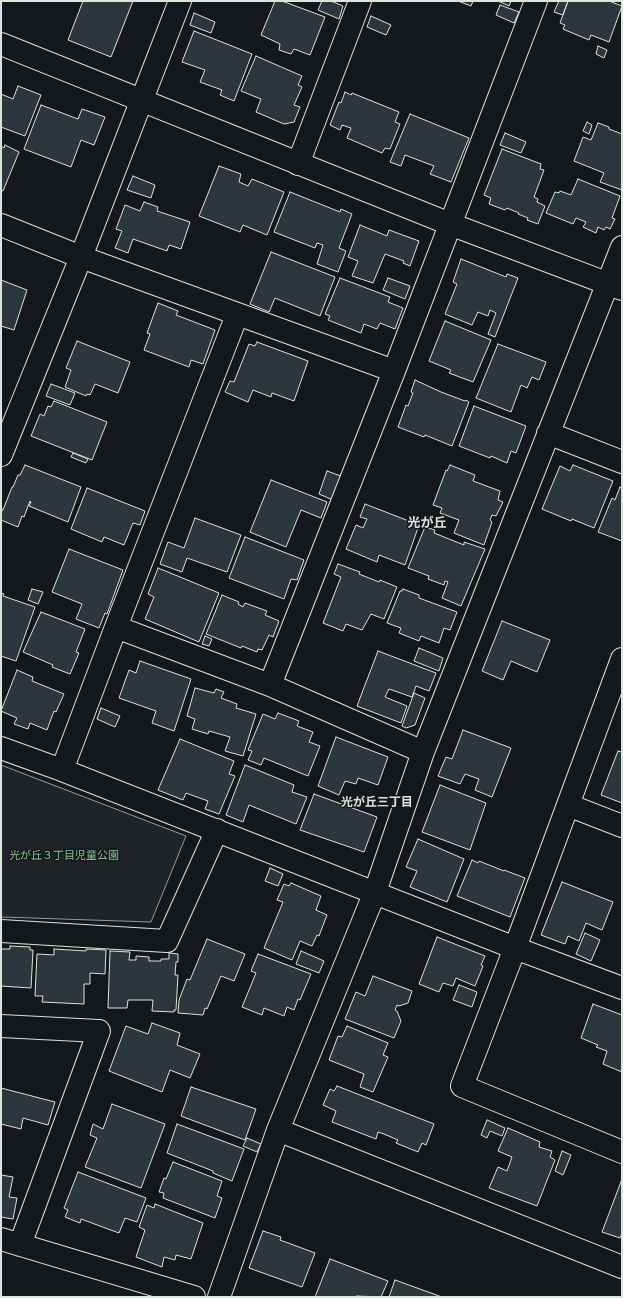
<!DOCTYPE html>
<html>
<head>
<meta charset="utf-8">
<style>
  body { margin:0 }
  #map { position:relative; width:623px; height:1298px; overflow:hidden; background:#14181c; font-family:Mulish,sans-serif }
  canvas { display:block }
  .frame { position:absolute; inset:0; border:2px solid #d8e6dc; pointer-events:none }
</style>
</head>
<body>
<div id="map">
<canvas width="623" height="1298"></canvas>
<div class="frame"></div>
</div>
<script>
const ctx = document.querySelector('canvas').getContext('2d');
ctx.lineJoin = 'round';
function fill(path, color) { ctx.fillStyle = color; ctx.fill(path, 'evenodd'); }
const poly = rows => new Path2D(rows.map(r => 'M' + r).join(''));
function strokePath(path, color, width, dash) { ctx.strokeStyle = color; ctx.lineWidth = width; ctx.lineCap = dash ? 'butt' : 'round'; ctx.setLineDash(dash || []); ctx.stroke(path); }
function drawText(font, color, halo, rows, align = 'center') {
  ctx.font = font + ' Mulish,"Noto Sans JP",sans-serif'; ctx.lineWidth = 3; ctx.setLineDash([]); ctx.textBaseline = 'middle'; ctx.strokeStyle = halo; ctx.fillStyle = color; for (const [text, x, y, turn = 0] of rows) {
    ctx.save(); ctx.translate(x, y); ctx.rotate((+turn || 0) * Math.PI / 180); ctx.textAlign = isNaN(turn) ? turn : align; if (halo) ctx.strokeText(text, 0, 0); ctx.fillText(text, 0, 0); ctx.restore();
  }
}
const green = poly([
  [1,765,186,836,151,922,1,917,1,765]
]);
const building = poly([
  [83,1,133,1,111,57,68,40,83,1],
  [275,1,282,1,325,17,310,55,294,49,291,54,279,50,280,44,261,35,275,1],
  [322,1,331,1,343,6,339,19,318,10,322,1],
  [458,1,473,1,471,6,458,1],
  [498,1,511,1,509,6,498,1],
  [559,1,568,1,563,15,554,12,559,1],
  [568,1,609,1,622,6,609,42,591,35,589,40,563,29,565,25,560,23,568,1],
  [500,5,519,12,514,23,496,15,500,5],
  [194,13,215,22,211,33,190,25,194,13],
  [371,16,391,25,386,35,367,27,371,16],
  [194,31,252,54,234,101,220,95,222,90,200,82,205,70,182,62,194,31],
  [598,46,607,50,604,58,596,54,598,46],
  [256,56,302,76,298,85,302,87,294,105,300,107,294,122,284,124,256,112,261,99,241,91,256,56],
  [18,86,41,95,25,136,1,127,1,94,13,99,18,86],
  [345,92,351,95,352,93,399,112,395,122,400,124,390,149,385,148,382,153,347,138,351,128,342,125,340,130,330,125,339,102,341,103,345,92],
  [41,105,78,119,82,109,105,117,94,145,81,140,71,167,24,149,41,105],
  [410,114,469,138,451,182,430,174,434,166,405,155,401,166,390,162,410,114],
  [587,122,592,125,589,134,583,131,587,122],
  [598,123,609,127,609,129,622,134,622,190,600,182,604,173,574,161,583,137,591,140,598,123],
  [505,133,526,142,521,153,500,145,505,133],
  [5,145,19,152,3,191,1,190,1,146,4,148,5,145],
  [502,149,541,164,540,169,544,170,534,197,538,199,537,202,545,206,538,224,527,220,528,218,518,214,519,213,507,208,505,210,489,204,491,198,484,195,502,149],
  [219,166,241,174,239,182,248,186,252,179,284,192,267,235,243,225,240,232,199,216,219,166],
  [133,176,155,185,151,198,127,190,133,176],
  [578,179,620,196,612,218,615,219,610,229,606,227,604,230,598,227,596,233,583,227,586,222,576,218,573,224,546,213,555,192,559,193,560,191,571,195,578,179],
  [290,192,340,212,341,209,352,214,339,248,346,251,338,272,317,264,323,245,317,243,315,248,274,232,290,192],
  [144,202,158,207,157,211,190,222,181,249,169,245,167,251,133,239,128,253,115,248,122,231,116,229,125,205,140,211,144,202],
  [360,225,387,236,389,230,419,241,410,266,403,263,404,261,385,254,373,283,352,276,358,261,348,257,360,225],
  [271,252,335,277,320,316,275,298,269,312,250,304,271,252],
  [461,259,506,277,507,274,518,278,495,337,488,334,496,313,490,310,488,316,478,312,472,325,445,314,457,284,453,282,461,259],
  [340,278,390,297,388,302,403,308,395,329,380,323,377,329,364,324,361,333,328,320,330,316,325,314,340,278],
  [388,278,410,286,405,299,383,290,388,278],
  [1,280,27,290,14,330,1,326,1,280],
  [158,303,178,311,176,315,215,330,203,364,191,360,189,367,144,350,150,334,147,333,158,303],
  [445,321,491,340,473,382,449,373,451,370,429,361,445,321],
  [77,341,130,362,118,393,95,384,90,395,87,394,86,396,65,387,71,370,66,368,77,341],
  [257,342,308,361,294,401,272,393,271,397,253,390,248,402,225,392,230,381,234,382,249,344,255,346,257,342],
  [498,344,546,362,539,380,532,377,527,388,521,385,511,412,476,398,498,344],
  [415,380,441,392,465,401,466,400,469,402,452,446,425,435,424,437,398,427,406,405,408,406,413,393,411,392,415,380],
  [51,384,75,393,70,405,46,396,51,384],
  [54,401,107,422,92,460,31,436,40,414,44,416,48,406,51,407,54,401],
  [474,406,526,426,516,453,511,451,507,463,491,456,490,458,459,446,474,406],
  [73,453,88,459,86,463,71,457,73,453],
  [25,465,81,487,68,522,29,506,31,502,30,501,24,517,22,516,18,527,1,520,2,509,3,510,12,487,13,487,18,475,20,475,25,465],
  [450,465,475,475,473,481,500,491,498,500,503,502,496,516,492,515,490,520,492,522,484,545,454,533,459,520,440,513,442,508,433,505,446,470,447,471,450,465],
  [573,465,613,481,594,528,572,519,571,521,542,509,560,466,570,471,573,465],
  [327,471,341,476,333,500,319,494,327,471],
  [271,480,327,502,321,518,301,510,286,547,250,532,271,480],
  [620,487,622,488,622,541,598,532,612,498,615,500,620,487],
  [87,488,145,511,140,525,133,523,124,545,104,537,102,542,71,529,87,488],
  [365,504,419,525,405,565,379,555,377,562,346,549,356,525,363,528,367,519,360,517,365,504],
  [195,518,241,535,227,572,187,558,182,572,160,564,168,542,184,548,195,518],
  [425,527,435,530,434,533,464,545,464,542,485,549,461,606,442,598,448,582,445,581,444,585,428,579,429,576,408,568,425,527],
  [245,537,304,560,297,580,291,579,284,599,229,578,245,537],
  [69,549,123,570,107,614,105,613,99,628,76,619,82,604,52,592,69,549],
  [338,564,360,572,359,574,379,582,380,580,397,587,384,619,371,614,362,630,346,624,343,631,323,623,341,577,334,574,338,564],
  [158,568,219,593,199,642,145,619,154,597,148,594,158,568],
  [32,589,43,592,38,604,28,600,32,589],
  [403,589,419,595,419,598,457,612,450,630,444,628,439,643,421,636,419,641,399,633,401,628,387,623,400,591,402,591,403,589],
  [1,593,4,594,3,596,35,607,16,661,1,656,1,593],
  [222,595,239,602,238,604,243,607,245,603,267,611,265,615,279,621,273,637,269,635,262,650,258,649,257,652,242,646,241,648,206,634,222,595],
  [41,612,85,629,76,652,79,653,70,674,52,667,53,665,23,652,41,612],
  [502,621,550,640,537,672,511,661,503,680,482,671,502,621],
  [205,636,212,639,209,646,202,644,205,636],
  [419,648,443,658,439,671,414,661,419,648],
  [378,651,436,673,429,691,416,686,412,697,389,689,385,697,407,706,401,723,357,706,378,651],
  [140,661,191,679,174,731,152,723,156,711,119,698,129,670,136,673,140,661],
  [17,670,33,677,32,681,64,694,56,712,54,711,47,730,30,723,28,729,14,724,17,718,1,711,17,670],
  [195,688,214,693,216,689,224,692,221,698,237,704,236,708,256,714,243,756,225,751,230,737,209,731,208,734,192,729,195,719,187,716,195,688],
  [414,693,425,698,415,725,406,728,402,726,414,693],
  [101,708,120,716,115,727,97,719,101,708],
  [278,713,299,721,297,726,313,732,309,742,320,746,308,776,264,758,261,765,248,760,252,751,248,750,263,714,275,719,278,713],
  [463,730,511,748,492,797,475,790,479,779,465,774,460,784,438,776,446,757,452,759,463,730],
  [336,737,388,757,378,785,358,778,356,784,345,781,339,795,318,786,336,737],
  [180,739,234,761,229,774,235,776,219,814,205,809,208,801,186,793,183,800,158,790,180,739],
  [618,751,622,752,622,803,601,795,618,751],
  [245,765,294,785,292,792,307,797,296,824,249,805,243,822,226,815,245,765],
  [440,785,486,803,470,850,422,832,440,785],
  [314,794,377,817,364,852,300,830,314,794],
  [418,839,464,859,447,902,410,887,417,871,406,867,418,839],
  [472,860,478,863,479,861,504,871,504,870,525,878,510,917,457,896,472,860],
  [270,868,283,874,278,886,265,881,270,868],
  [562,882,613,902,602,930,586,923,579,941,568,936,565,944,541,935,562,882],
  [291,883,321,896,316,910,327,915,319,936,317,935,312,946,300,941,292,960,264,948,283,902,277,900,284,884,289,886,291,883],
  [585,933,600,940,591,961,576,954,585,933],
  [437,937,485,956,481,965,483,966,475,986,456,978,453,986,443,983,439,992,419,984,437,937],
  [207,939,245,954,234,981,221,976,207,1009,205,1008,203,1015,178,1013,179,1000,187,979,190,980,207,939],
  [10,946,30,947,30,950,33,950,31,988,1,986,1,949,10,949,10,946],
  [54,949,86,951,86,949,106,950,105,974,90,973,90,984,84,984,84,1004,42,1002,43,996,35,996,37,954,54,955,54,949],
  [110,951,130,952,129,960,136,960,136,956,149,957,149,961,161,961,161,959,169,959,169,953,178,954,178,962,176,962,175,975,178,975,176,1010,174,1010,174,1012,152,1011,153,1000,128,1000,127,1008,108,1008,110,951],
  [301,951,324,961,319,973,296,964,301,951],
  [258,954,311,974,300,1000,298,999,294,1010,287,1007,284,1016,264,1008,262,1015,242,1007,256,973,251,971,258,954],
  [373,976,412,991,408,1003,399,1006,397,1005,395,1010,397,1011,401,1021,394,1038,345,1019,356,992,365,996,373,976],
  [459,985,477,992,472,1007,453,1000,459,985],
  [593,1004,622,1015,622,1072,603,1064,607,1051,596,1047,598,1045,581,1038,593,1004],
  [152,1023,180,1033,177,1045,200,1054,190,1078,170,1070,162,1092,109,1071,126,1026,148,1034,152,1023],
  [347,1026,388,1043,383,1055,388,1057,373,1092,360,1087,364,1074,329,1060,338,1036,342,1037,347,1026],
  [337,1086,434,1124,426,1145,422,1143,418,1152,396,1143,398,1140,384,1134,378,1132,376,1139,332,1122,336,1111,323,1105,330,1089,334,1091,337,1086],
  [191,1087,256,1109,245,1140,181,1116,191,1087],
  [1,1088,55,1102,48,1125,23,1118,21,1129,1,1124,1,1088],
  [112,1104,165,1124,141,1188,85,1167,97,1138,90,1135,93,1124,103,1129,112,1104],
  [487,1120,505,1128,502,1136,490,1131,487,1138,481,1135,487,1120],
  [177,1124,244,1149,232,1181,213,1173,213,1171,167,1153,177,1124],
  [508,1128,540,1142,539,1147,552,1151,550,1157,555,1160,537,1206,489,1188,498,1167,507,1171,512,1157,498,1151,508,1128],
  [247,1138,261,1144,257,1152,243,1146,247,1138],
  [562,1151,571,1155,563,1175,555,1171,562,1151],
  [173,1162,222,1181,217,1196,222,1198,215,1218,163,1198,164,1193,159,1192,164,1178,166,1179,173,1162],
  [78,1172,146,1198,137,1222,125,1218,119,1233,81,1219,80,1223,65,1217,68,1210,64,1208,78,1172],
  [1,1175,13,1177,9,1197,17,1198,13,1219,1,1217,1,1175],
  [622,1179,622,1233,620,1238,602,1232,622,1179],
  [155,1204,203,1223,191,1259,176,1255,175,1260,164,1257,162,1267,136,1257,145,1230,139,1227,147,1205,154,1208,155,1204],
  [263,1231,281,1237,280,1240,315,1253,302,1287,249,1268,263,1231],
  [330,1259,388,1281,381,1297,356,1296,355,1297,315,1297,330,1259],
  [395,1280,442,1297,389,1297,395,1280]
]);
const street = poly([
  [298,164,360,1],
  [1,225,81,257,394,371],
  [548,433,622,462],
  [1,455,81,257,180,1],
  [116,627,237,315],
  [270,685,394,371,536,1],
  [1,748,62,770,116,627,270,685,423,752],
  [62,770,515,948,622,659],
  [568,805,622,826],
  [1,931,167,941,217,830],
  [622,988,515,948,462,1086,622,1152],
  [1,1026,99,1031,20,1245],
  [278,1130,622,1267],
  [1,1239,194,1297],
  [219,1297,278,1130,375,892,423,752,622,247]
]);
const secondary = poly([
  [1,44,450,224,622,289]
]);
const parkNames = [
  ["光が丘３丁目児童公園",64,856]
];
const neighbourhoodNames = [
  ["光が丘三丁目",377,802]
];
const quarterNames = [
  ["光が丘",427,523]
];
fill(green, '#202428');
strokePath(green, '#939e99', 1);
fill(building, '#2c363c');
strokePath(building, '#d8e6dc', 1);
strokePath(street, '#d8e6dc', 24);
strokePath(secondary, '#d8e6dc', 24);
strokePath(street, '#14181c', 22);
strokePath(secondary, '#14181c', 22);
drawText('11px', '#8ac095', '#14181c', parkNames);
drawText('bold 12px', '#d8e6dc', '#14181c', neighbourhoodNames);
drawText('bold 13px', '#d8e6dc', '#14181c', quarterNames);
</script>
</body>
</html>
